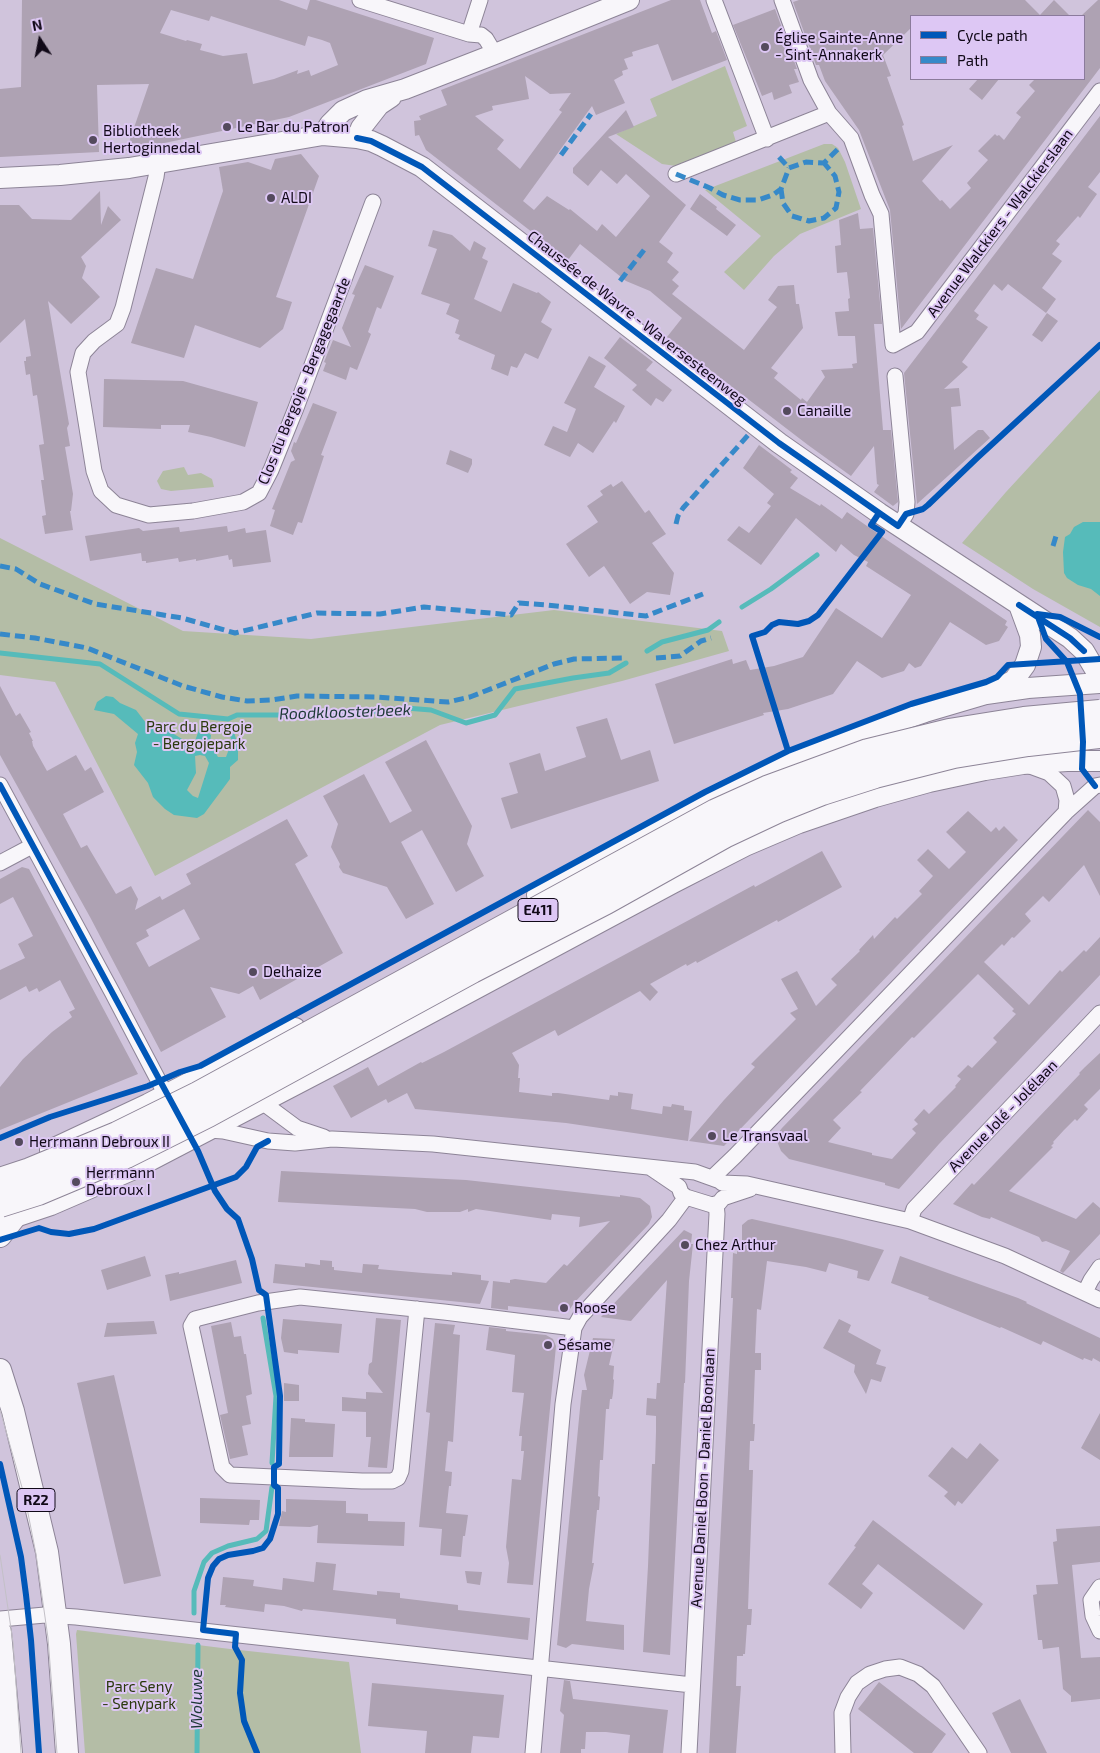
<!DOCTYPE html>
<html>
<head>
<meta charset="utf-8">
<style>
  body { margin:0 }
  #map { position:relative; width:1100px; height:1753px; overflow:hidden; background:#d0c4dc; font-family:"Exo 2",sans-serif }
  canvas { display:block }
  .legend { position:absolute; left:910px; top:15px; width:175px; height:65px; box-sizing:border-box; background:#ddc7f4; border:1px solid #8b7b9c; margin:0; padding:6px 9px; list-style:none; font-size:15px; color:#110918 }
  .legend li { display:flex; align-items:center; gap:10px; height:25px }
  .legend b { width:25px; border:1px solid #8b7b9c }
  .north { position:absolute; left:15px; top:15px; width:50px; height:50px; -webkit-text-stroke:4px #ddc7f4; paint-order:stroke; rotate:349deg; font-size:14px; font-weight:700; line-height:20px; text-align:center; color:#110918 }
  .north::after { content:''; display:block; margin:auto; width:18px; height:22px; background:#110918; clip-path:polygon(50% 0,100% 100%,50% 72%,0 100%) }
</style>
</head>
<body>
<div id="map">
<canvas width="1100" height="1753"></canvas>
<ul class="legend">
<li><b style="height:6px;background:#0057b8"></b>Cycle path</li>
<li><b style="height:6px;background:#3689c9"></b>Path</li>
</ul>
<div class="north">N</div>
</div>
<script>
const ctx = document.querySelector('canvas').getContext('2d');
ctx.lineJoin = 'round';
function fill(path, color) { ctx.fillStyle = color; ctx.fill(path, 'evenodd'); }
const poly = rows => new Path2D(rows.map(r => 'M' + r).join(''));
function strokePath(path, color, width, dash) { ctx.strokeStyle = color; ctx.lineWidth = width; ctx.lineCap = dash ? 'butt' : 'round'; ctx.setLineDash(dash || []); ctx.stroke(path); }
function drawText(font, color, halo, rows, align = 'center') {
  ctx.font = font + ' "Exo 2",sans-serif'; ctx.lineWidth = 4; ctx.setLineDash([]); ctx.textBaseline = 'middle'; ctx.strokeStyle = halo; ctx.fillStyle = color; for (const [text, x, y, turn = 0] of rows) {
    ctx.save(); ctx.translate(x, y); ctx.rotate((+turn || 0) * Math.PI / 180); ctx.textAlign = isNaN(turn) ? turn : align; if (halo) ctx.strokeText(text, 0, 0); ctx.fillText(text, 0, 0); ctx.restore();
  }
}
const green = poly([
  [725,66,747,126,733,132,736,142,676,166,662,164,616,134,657,116,650,99],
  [824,144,832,144,838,148,845,162,861,209,800,234,774,256,744,290,724,272,761,236,705,190],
  [1100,390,1100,627,1033,589,962,543,1006,492],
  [184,467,188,475,201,473,212,479,214,487,171,491,161,489,157,481,163,471],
  [0,538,183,631,311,639,554,610,722,631,729,651,622,681,440,725,155,876,55,682,0,675],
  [77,1630,230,1649,349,1662,361,1753,85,1753,76,1634]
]);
const water = poly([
  [1083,522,1100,522,1100,596,1091,589,1078,585,1067,578,1064,573,1063,552,1065,537,1070,534,1074,527],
  [106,696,113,697,120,703,136,710,146,723,159,725,187,742,195,741,200,727,211,735,210,743,218,757,226,757,232,741,228,732,232,726,238,745,238,760,230,767,230,779,204,814,197,818,174,815,165,809,153,797,148,783,134,765,137,752,135,743,138,734,114,714,94,710,97,702],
  [200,755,205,756,209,763,198,798,193,796,187,790,196,773,195,756]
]);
const stream = poly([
  [742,607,771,589,817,555],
  [647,651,662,642,708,630,719,622],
  [0,653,100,664,179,714,228,719,237,715,340,715,406,708,431,710,466,723,495,715,515,689,573,678,609,673,626,663],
  [263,1318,276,1396,272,1463],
  [194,1613,194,1591,204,1562,212,1553,228,1546,257,1539,266,1531,272,1487],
  [197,1753,198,1645]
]);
const building = poly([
  [22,0,279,0,307,10,310,0,316,0,434,38,426,64,289,117,126,151,149,84,97,85,99,152,0,157,0,89,21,87],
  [171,10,209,21,211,16,305,46,308,36,322,40,330,43,338,65,311,76,309,70,297,74,298,70,274,79,253,84,247,53,223,56,200,50,202,44,187,40,186,41,160,33],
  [671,0,700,0,712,33,716,31,727,60,672,81,658,44,632,52,633,56,624,59,628,69,622,71,623,75,614,80,625,103,596,115,592,106,523,201,534,210,547,196,569,210,570,209,597,231,602,224,616,237,650,196,626,174,617,184,601,170,588,186,573,173,573,168,626,110,634,127,608,137,686,205,659,242,673,253,667,262,679,272,672,280,679,286,672,294,744,350,777,307,768,300,778,286,794,285,796,304,799,304,803,328,771,368,778,373,774,378,801,400,802,398,807,402,825,377,821,370,853,368,852,364,857,363,855,336,838,336,835,312,849,311,848,299,850,298,847,272,837,273,835,246,841,245,839,220,858,213,860,229,873,228,882,324,874,324,883,430,891,430,898,502,893,506,874,492,879,485,877,484,874,446,851,476,808,445,667,337,682,318,650,291,626,281,580,244,568,260,426,150,419,135,415,136,414,121,421,120,419,116,447,105,441,90],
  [525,76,550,94,571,93,559,110,562,112,520,169,497,149,504,140,475,116,493,110,492,106,529,99],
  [799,0,1025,0,1040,15,1054,0,1070,16,911,16,911,28,883,55,891,76,887,77,904,125,902,126,913,161,953,145,922,181,940,201,942,200,950,209,971,188,967,183,988,160,978,151,995,134,997,136,999,135,1004,140,1021,117,1016,113,1035,91,1029,85,1035,79,1084,79,1084,16,1081,16,1098,0,1100,0,1100,68,901,329,890,210,859,130,825,81,819,65,816,65,793,2],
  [775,9,797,69,794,69,799,82,789,85,792,93,774,100,772,92,762,96,733,25],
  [978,79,999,79,982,100,969,89],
  [1100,116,1100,172,1088,187,1097,194,1080,218,1078,216,1056,241,1060,244,1052,254,1062,261,1042,288,1056,299,1046,313,1008,284,1002,291,994,284,974,311,979,315,976,319,988,327,962,362,968,367,944,389,959,388,961,406,951,407,954,450,978,430,983,430,990,438,917,504,904,373],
  [301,154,319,176,276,297,292,302,283,329,260,348,195,325,184,358,131,343,156,268,193,279,223,191,219,167,248,162,271,170,275,159],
  [100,191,101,225,108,206,121,220,81,257,86,266,82,278,100,297,71,324,48,301,69,424,67,428,70,446,65,447,73,494,71,511,70,511,73,530,45,534,42,516,46,515,41,480,44,480,39,445,44,444,37,395,33,396,30,374,26,375,24,361,26,361,26,357,31,356,25,319,0,343,0,205,19,205,32,219,71,220],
  [700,194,717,207,716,209,736,225,727,236,690,209],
  [433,230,452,235,470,251,474,241,486,248,482,258,488,261,474,299,501,312,513,283,537,293,538,292,551,302,541,322,552,329,538,359,525,353,517,368,511,366,508,376,491,369,495,355,458,339,460,335,455,333,459,320,446,314,450,304,421,294,437,249,428,246],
  [365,265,394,276,381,309,377,307,368,332,371,334,357,370,350,367,346,380,323,371,326,363,324,362,333,340,351,347,342,328,355,295,352,294],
  [1047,313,1058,321,1042,342,1032,335],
  [620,337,653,362,646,370,672,390,663,402,656,398,651,406,632,390,637,385,604,358],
  [589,356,606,366,594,387,625,406,616,423,614,421,593,453,578,443,570,457,544,445,553,426,567,432,576,409,564,403],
  [104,379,183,381,258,402,245,447,211,437,188,432,190,425,161,425,161,429,103,427],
  [313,403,337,412,321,455,324,456,302,523,298,522,293,535,270,526,275,510,272,509,291,462,295,460,291,451,294,442,296,443],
  [759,445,792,470,790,472,798,478,790,488,820,506,821,504,842,519,847,512,887,540,1007,621,1005,625,1008,627,999,641,986,645,950,622,921,666,915,668,909,663,904,671,882,678,857,661,833,694,788,709,763,713,764,715,674,744,655,684,732,659,733,664,746,660,750,670,774,666,803,657,836,608,882,638,911,595,866,566,868,562,854,555,841,544,836,552,796,518,761,565,727,540,739,526,749,533,771,506,767,503,774,494,743,468],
  [450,450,472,459,472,464,468,473,446,464],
  [622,481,645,513,649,510,666,534,652,543,674,573,670,595,647,592,630,604,604,566,589,577,566,544,598,522,587,506,603,495,600,491,611,484,613,487],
  [227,526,228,532,245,528,246,533,266,530,271,562,233,567,232,559,229,560,228,555,196,561,196,559,179,562,178,558,146,563,146,561,142,561,141,553,90,561,85,536,139,528,143,531,179,527,180,532],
  [0,686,16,716,20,713,31,732,29,733,33,741,32,741,33,746,47,771,76,755,85,771,91,767,104,792,63,814,81,848,87,845,116,894,131,886,138,899,135,910,160,896,162,900,191,884,186,874,287,819,308,856,295,864,343,953,260,1000,253,986,239,994,210,987,226,1017,161,1052,90,917,0,755],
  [184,909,200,939,149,967,136,943,149,936,146,930],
  [607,718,621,760,650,750,659,781,511,829,501,798,518,793,509,763,540,753,545,771,586,757,576,727],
  [426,740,472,826,467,844,484,876,456,892,422,830,401,842,434,904,406,919,387,887,343,873,339,867,340,864,331,847,338,824,323,796,364,774,390,823,412,811,385,762],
  [1088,810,1100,822,1100,896,1084,865,1049,902,1043,896,1025,914,1031,921,1014,938,1012,937,1004,946,1002,944,984,962,1029,1005,1060,970,1062,972,1084,950,1086,952,1100,937,1100,975,939,1144,899,1189,885,1185,885,1183,789,1159,781,1151,777,1141,779,1132,782,1128],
  [978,974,1014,1009,1012,1011,1016,1014,993,1038,997,1042,972,1068,968,1065,957,1076,961,1079,955,1086,956,1087,929,1114,924,1109,914,1120,918,1124,912,1129,916,1133,892,1159,872,1155,872,1153,828,1142,841,1128,833,1120,862,1092,860,1091,912,1037,914,1038],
  [968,811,991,832,996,827,999,831,1004,826,1018,840,724,1146,689,1141,724,1100,755,1067,751,1064,796,1019,790,1013,798,1009,781,979,797,971,816,1006,837,985,831,979,860,951,859,950,873,935,874,939,895,917,897,919,922,894,919,891,933,876,917,860,928,849,949,869,966,852,946,832],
  [822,851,842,887,778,922,777,920,697,963,696,961,687,966,686,964,650,984,658,992,650,1001,640,991,558,1036,555,1030,512,1053,519,1065,518,1078,520,1078,519,1092,552,1096,552,1093,558,1093,609,1100,610,1095,618,1096,618,1092,633,1094,631,1109,662,1114,663,1106,671,1107,672,1104,684,1106,684,1110,692,1111,688,1141,566,1123,415,1109,407,1093,388,1103,386,1099,351,1118,333,1086,368,1067,378,1086,421,1062,422,1063,444,1052,754,885,755,887],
  [22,867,29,869,138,1074,0,1130,0,1087,23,1059,52,1032,72,1017,69,1012,75,1009,60,980,39,992,37,988,29,992,26,986,0,1000,0,970,25,958,18,944,33,936,13,897,0,904,0,879],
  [1100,1053,1100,1089,1084,1105,1088,1109,1077,1121,1075,1119,1064,1130,1053,1142,1054,1143,1051,1146,1053,1147,1009,1191,1076,1219,1093,1202,1100,1208,1100,1234,1063,1273,1060,1271,1070,1251,1046,1241,1042,1242,1039,1237,991,1217,990,1219,982,1217,953,1204,972,1183,974,1185,1080,1074,1079,1073,1085,1067],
  [281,1171,466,1180,620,1197,620,1195,640,1198,650,1206,652,1217,649,1224,574,1303,568,1312,562,1312,508,1306,508,1310,491,1308,493,1281,510,1283,510,1280,515,1279,546,1283,564,1264,567,1266,610,1221,579,1227,580,1217,552,1214,551,1220,476,1209,468,1212,468,1209,460,1212,427,1212,415,1209,278,1202],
  [752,1219,842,1239,884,1250,869,1281,857,1278,858,1271,829,1263,826,1272,806,1267,767,1261,761,1310,757,1309,755,1353,761,1353,761,1370,755,1370,753,1424,755,1424,754,1441,750,1441,749,1470,753,1470,748,1609,752,1609,751,1625,747,1625,745,1654,743,1654,743,1656,737,1656,736,1686,741,1686,736,1753,709,1753,733,1298,731,1298,733,1253,737,1254,737,1243,742,1244,742,1225,748,1220],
  [684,1230,692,1234,691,1244,693,1244,689,1281,685,1383,684,1383,670,1655,643,1652,648,1566,652,1464,655,1464,656,1432,656,1416,646,1415,647,1398,656,1399,657,1383,660,1383,667,1280,631,1321,601,1317],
  [145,1256,151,1276,107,1290,101,1270],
  [900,1256,1018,1298,1027,1302,1026,1303,1100,1338,1100,1362,1093,1358,1092,1361,1084,1358,1083,1360,1043,1341,1041,1345,1001,1327,1000,1328,928,1299,929,1297,891,1283],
  [236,1260,242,1283,170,1301,165,1275,179,1272,179,1274],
  [320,1260,332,1261,332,1267,334,1267,334,1270,362,1273,363,1264,379,1265,378,1269,423,1273,452,1275,452,1272,481,1275,481,1280,489,1281,480,1304,273,1283,275,1264,305,1267,305,1263,320,1265],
  [376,1318,401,1320,387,1468,368,1467,371,1437,366,1437,366,1412,342,1411,342,1397,366,1399,366,1392,383,1393,368,1374,369,1364,372,1362],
  [283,1319,342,1324,339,1353,298,1350,298,1354,284,1352,281,1338],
  [839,1319,851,1325,848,1332,881,1350,876,1364,886,1367,881,1382,871,1379,866,1394,854,1372,855,1365,823,1348],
  [154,1321,157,1334,104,1337,107,1323],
  [231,1322,234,1337,241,1336,244,1354,246,1354,252,1394,246,1396,251,1424,242,1426,248,1455,230,1459,220,1415,228,1413,211,1326],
  [435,1323,455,1325,453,1334,460,1335,453,1442,448,1441,445,1471,452,1472,451,1486,449,1486,446,1513,468,1515,465,1536,463,1536,461,1557,440,1555,442,1529,419,1527,430,1413,426,1412],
  [489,1327,506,1329,506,1331,546,1335,553,1339,556,1346,533,1585,507,1583,509,1563,506,1547,512,1479,521,1480,524,1451,521,1451,522,1436,519,1436,524,1393,512,1392,515,1355,486,1350],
  [593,1338,615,1339,609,1365,614,1366,613,1379,614,1380,613,1393,612,1399,610,1399,609,1409,606,1409,603,1460,600,1460,598,1496,600,1497,599,1510,597,1510,592,1563,594,1563,589,1589,586,1621,624,1625,624,1650,572,1644,566,1648,557,1645,581,1398,582,1390,587,1390,584,1375],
  [114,1375,161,1576,124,1584,77,1383],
  [284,1383,299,1385,299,1401,284,1401],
  [1100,1413,1100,1460,1081,1448],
  [291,1418,305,1419,305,1422,335,1424,333,1457,289,1457],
  [980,1443,999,1460,962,1504,958,1501,955,1506,944,1496,948,1492,928,1476,952,1447,967,1459],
  [200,1498,260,1500,259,1520,250,1520,249,1525,200,1523],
  [286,1499,346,1501,346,1513,368,1514,368,1521,405,1522,404,1546,317,1543,318,1525,310,1527,279,1526,282,1511,286,1512],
  [873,1520,983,1604,964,1630,878,1564,862,1584,873,1593,861,1609,828,1584,856,1547,854,1546],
  [1100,1526,1100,1562,1072,1565,1081,1658,1100,1657,1100,1699,1071,1702,1071,1696,1063,1689,1059,1647,1043,1649,1042,1640,1038,1640,1033,1595,1037,1594,1036,1585,1058,1584,1053,1542,1057,1541,1056,1529],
  [316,1562,336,1564,333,1590,377,1595,377,1591,400,1593,400,1598,458,1605,458,1610,530,1618,528,1640,396,1624,396,1619,303,1609,302,1611,284,1606,265,1604,264,1612,225,1607,226,1605,220,1605,223,1577,254,1580,253,1586,282,1590,283,1578,314,1582],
  [465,1571,482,1572,480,1585,467,1583],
  [564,1680,570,1681,573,1699,668,1710,663,1753,628,1753,630,1735,606,1732,586,1732,585,1749,581,1749,581,1753,560,1753,564,1715,560,1711],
  [879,1682,946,1734,932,1753,914,1753,858,1709],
  [372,1683,504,1695,499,1738,473,1736,471,1753,425,1753,427,1731,368,1726],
  [1020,1699,1047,1753,1011,1753,992,1713]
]);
const street = poly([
  [360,0,469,34,481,35,486,39,495,54],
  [714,0,767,139],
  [782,0,811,80,829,113,851,138,872,195,881,214,893,345,917,332,1100,91],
  [469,34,480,0],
  [158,163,156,177,123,308,117,324,94,341,83,353,78,372,94,471,101,491,116,505,149,515,193,511,243,502,259,493,271,470,296,408,373,202],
  [676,174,829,113],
  [895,376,907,502,906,514,898,526],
  [1030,766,1049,773,1063,786,1067,800,1066,812],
  [0,785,112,992,166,1095],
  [0,863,32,846],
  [262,1102,297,1128,324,1137],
  [209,1130,223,1131,268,1141,295,1143,332,1139,433,1144,695,1172,720,1181,722,1183,747,1184,910,1221,1005,1256,1100,1300],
  [651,1168,679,1187,681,1193,686,1197,712,1205,719,1203,723,1198,750,1189],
  [712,1178,735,1156,1066,812,1095,786,1100,785],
  [910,1221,914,1209,1100,1013],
  [1085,1292,1091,1280,1100,1267],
  [417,1309,401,1471,398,1478,392,1481,362,1481,230,1475,222,1467,191,1326,195,1319,258,1303,300,1297,444,1312,574,1328],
  [1100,1587,1091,1600,1093,1616,1100,1631],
  [0,1619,45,1615,76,1617,692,1685],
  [533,1753,563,1404,574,1328,580,1317,669,1220,686,1197],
  [689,1753,717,1214,716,1204],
  [843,1753,842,1713,848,1697,857,1683,870,1674,885,1669,900,1667,918,1674,933,1686,979,1753]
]);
const secondary = poly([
  [323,135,330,124,343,111,367,100,405,89,495,54,629,0],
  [357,138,361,128,379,105,391,97],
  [0,178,60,175,129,168,323,135,357,138,371,141,382,146,422,167,779,443,879,513,1070,638,1084,651,1100,678],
  [995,690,1014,680,1025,665,1031,647,1030,635,1019,605],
  [537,895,717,797,792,761,843,740,925,712,986,694,1028,688,1100,683],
  [50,1150,148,1104,295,1028],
  [0,1222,51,1205,132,1170,341,1061,673,883,745,846,799,823,875,797,929,782,985,770,1023,764,1067,761,1100,761]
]);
const primary = poly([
  [0,1236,14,1218],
  [0,1370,13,1411,47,1552,59,1644,67,1753],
  [0,1632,11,1753]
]);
const tram = poly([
  [0,1410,25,1498,36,1554,48,1638,57,1753],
  [0,1555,13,1642,21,1753]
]);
const highwayBridge = poly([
  [0,1181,30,1171,117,1135,198,1095,716,812,767,789,868,752,949,732,1024,720,1100,713],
  [0,1204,38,1192,126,1155,208,1114,472,970,606,901,726,834,777,810,822,792,875,775,954,755,1028,743,1100,735]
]);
const quiet = poly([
  [561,155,591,114],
  [779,157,789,168,806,162,824,163,841,146],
  [676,174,710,188,723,195,740,200,758,200,773,195,781,189,789,168],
  [781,189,783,203,792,216,809,221,824,218,836,208,839,192,835,176,824,163],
  [620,281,644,250],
  [676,524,678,516,683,508,750,433],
  [1053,546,1056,536],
  [0,566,16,569,40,584,95,604,182,618,235,633,317,613,380,614,424,607,511,615,519,603,547,605,646,616,703,594],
  [0,634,35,638,87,648,183,686,222,697,247,701,272,700,297,696,376,697,448,702,470,697,554,664,574,659,623,658],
  [656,658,680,656,701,641,711,638]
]);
const cycleway = poly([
  [357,138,371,141,422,167,779,443,898,526,906,514,923,509,928,505,977,458,1100,345],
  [1019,605,1070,638,1084,651],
  [1037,614,1060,617,1100,637],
  [1038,617,1046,639,1067,662,1080,694,1083,742,1082,769,1095,786],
  [788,751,752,636,765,632,772,625,779,622,798,624,809,621,818,615,882,532,871,525,879,513],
  [0,785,198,1151,215,1191,227,1209,238,1219,252,1259,259,1290,266,1295,280,1396,279,1464,274,1467,274,1485,278,1488,278,1514,270,1539,263,1548,253,1551,228,1555,219,1559,213,1566,208,1578,203,1630,236,1634,235,1647,242,1660,240,1693,244,1721,257,1753],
  [0,1138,50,1117,148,1086,180,1072,200,1066,705,792,788,751,911,704,986,682,997,677,1008,665,1100,659],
  [0,1240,39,1228,51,1232,69,1234,94,1229,236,1177,246,1167,257,1147,268,1141],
  [0,1464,21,1557,26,1595,31,1640,39,1753]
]);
const markers = [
  [765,47,5,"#544a5d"],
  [227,127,5,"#544a5d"],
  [93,140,5,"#544a5d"],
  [271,198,5,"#544a5d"],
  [787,411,5,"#544a5d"],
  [253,972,5,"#544a5d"],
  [712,1136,5,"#544a5d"],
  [19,1142,5,"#544a5d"],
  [76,1182,5,"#544a5d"],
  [685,1245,5,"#544a5d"],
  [564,1308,5,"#544a5d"],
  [548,1345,5,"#544a5d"]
];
const shields = [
  [538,910,40],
  [36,1500,38]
];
const shieldNames = [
  ["E411",538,910],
  ["R22",36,1500]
];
const poiNames = [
  ["Église Sainte-Anne",775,38],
  ["- Sint-Annakerk",775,55],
  ["Le Bar du Patron",237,127],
  ["Bibliotheek",103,131],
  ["Hertoginnedal",103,148],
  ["ALDI",281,198],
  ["Canaille",797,411],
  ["Delhaize",263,972],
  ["Le Transvaal",722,1136],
  ["Herrmann Debroux II",29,1142],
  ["Herrmann",86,1173],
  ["Debroux I",86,1190],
  ["Chez Arthur",695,1245],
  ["Roose",574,1308],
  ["Sésame",558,1345]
];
const streetNames = [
  ["Avenue Walckiers - Walckierslaan",1000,223,-53],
  ["Chaussée de Wavre - Waversesteenweg",637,318,38],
  ["Clos du Bergoje - Bergagegaarde",304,381,-68],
  ["Avenue Jolé - Jolélaan",1003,1116,-46],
  ["Avenue Daniel Boon - Daniel Boonlaan",703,1478,-87]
];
const parkNames = [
  ["Parc du Bergoje",199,727],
  ["- Bergojepark",199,744],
  ["Parc Seny",139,1687],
  ["- Senypark",139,1704]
];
const waterNames = [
  ["Roodkloosterbeek",345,712,-2],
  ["Woluwe",197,1699,-90]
];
fill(green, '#b4bda6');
fill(water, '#56bbba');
strokePath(stream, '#56bbba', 5);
fill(building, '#aea2b3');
strokePath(street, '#8d8497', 17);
strokePath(secondary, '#8d8497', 22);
strokePath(primary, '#8d8497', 24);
strokePath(street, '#f8f6fa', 15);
strokePath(secondary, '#f8f6fa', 20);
strokePath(primary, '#f8f6fa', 22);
strokePath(tram, '#c3c0c7', 1);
strokePath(highwayBridge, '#8d8497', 28, []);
strokePath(highwayBridge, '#f8f6fa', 26);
strokePath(quiet, '#3689c9', 5, [10, 5]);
strokePath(cycleway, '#0057b8', 6);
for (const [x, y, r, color] of markers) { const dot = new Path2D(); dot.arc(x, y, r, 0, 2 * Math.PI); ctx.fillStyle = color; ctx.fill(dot); strokePath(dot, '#ddc7f4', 2); }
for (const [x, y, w] of shields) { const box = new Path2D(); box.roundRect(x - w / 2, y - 11.5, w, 23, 4); ctx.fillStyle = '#ddc7f4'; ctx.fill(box); strokePath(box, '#110918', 1); }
drawText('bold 14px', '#110918', null, shieldNames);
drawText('15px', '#110918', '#ddc7f4', poiNames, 'left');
drawText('15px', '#110918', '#ddc7f4', streetNames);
drawText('15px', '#2b3a0d', '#ddc7f4', parkNames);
drawText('italic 16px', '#1d3936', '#ddc7f4', waterNames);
</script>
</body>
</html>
